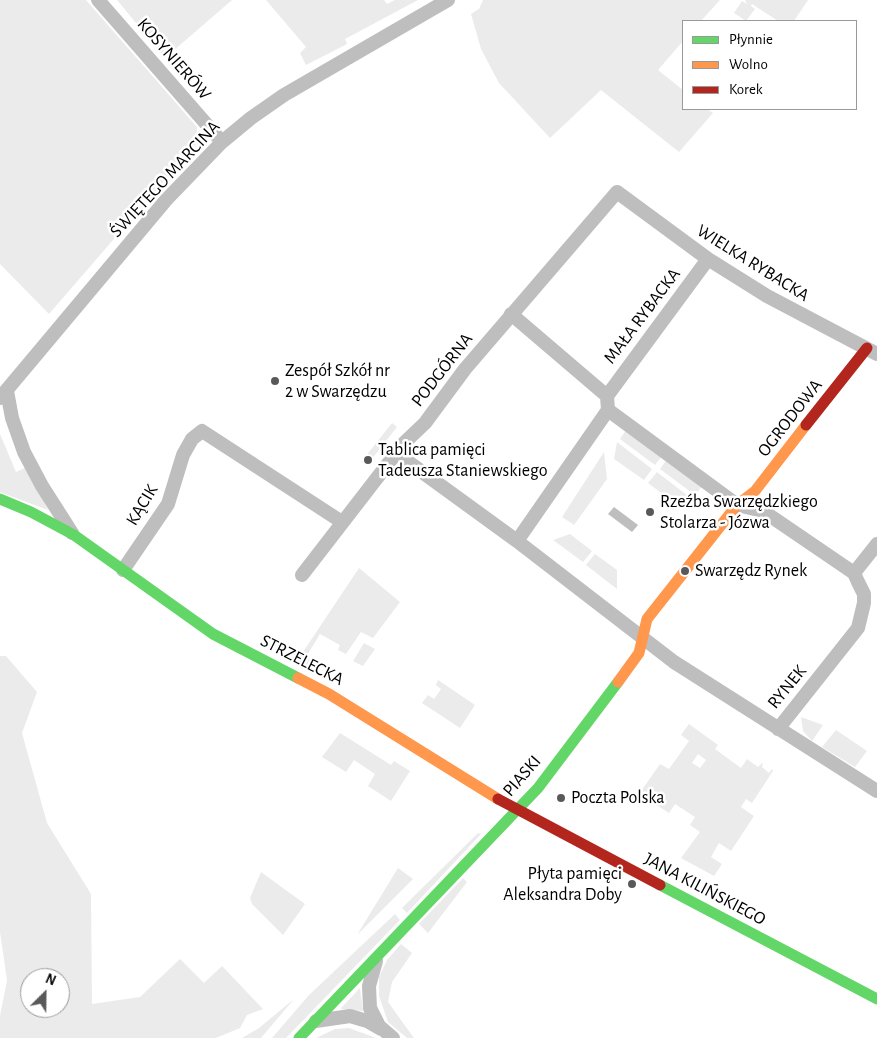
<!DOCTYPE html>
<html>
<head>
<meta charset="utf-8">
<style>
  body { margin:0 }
  #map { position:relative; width:877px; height:1038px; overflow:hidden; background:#fff; font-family:"Alegreya Sans",sans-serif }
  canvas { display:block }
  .legend { position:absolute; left:682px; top:20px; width:175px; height:90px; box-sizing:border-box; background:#fff; border:1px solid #999; margin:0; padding:6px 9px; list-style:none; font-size:15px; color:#000 }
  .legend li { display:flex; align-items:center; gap:10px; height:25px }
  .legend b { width:25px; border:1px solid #999 }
  .north { position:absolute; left:20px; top:968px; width:50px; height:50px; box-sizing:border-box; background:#fff; border:1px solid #999; border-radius:50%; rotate:23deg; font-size:14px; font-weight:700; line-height:20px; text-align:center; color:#000 }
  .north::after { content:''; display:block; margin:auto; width:18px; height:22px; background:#595959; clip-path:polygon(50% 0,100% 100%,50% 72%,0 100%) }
</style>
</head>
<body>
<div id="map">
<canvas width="877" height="1038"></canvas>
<ul class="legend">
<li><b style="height:6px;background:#63d668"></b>Płynnie</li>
<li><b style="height:6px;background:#ff974d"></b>Wolno</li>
<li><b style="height:6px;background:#b3261e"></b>Korek</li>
</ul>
<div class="north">N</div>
</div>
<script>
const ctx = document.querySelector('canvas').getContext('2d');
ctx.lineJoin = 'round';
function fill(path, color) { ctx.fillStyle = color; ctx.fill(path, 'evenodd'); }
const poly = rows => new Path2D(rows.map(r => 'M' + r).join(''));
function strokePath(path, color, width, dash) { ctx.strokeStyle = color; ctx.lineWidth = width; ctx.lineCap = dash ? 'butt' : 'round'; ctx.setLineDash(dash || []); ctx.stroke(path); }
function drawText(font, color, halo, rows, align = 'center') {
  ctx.font = font + ' "Alegreya Sans",sans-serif'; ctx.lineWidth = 5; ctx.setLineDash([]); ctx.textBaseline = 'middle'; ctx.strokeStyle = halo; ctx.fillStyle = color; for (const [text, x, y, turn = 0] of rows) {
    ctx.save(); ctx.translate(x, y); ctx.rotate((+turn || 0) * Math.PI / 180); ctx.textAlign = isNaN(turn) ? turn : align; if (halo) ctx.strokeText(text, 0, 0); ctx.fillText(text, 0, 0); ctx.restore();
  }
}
const green = poly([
  [0,0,86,0,197,127,196,144,49,314,0,264],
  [117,0,232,0,165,58],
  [266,0,384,0,387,4,395,0,418,0,345,39,347,44,306,65,300,53,306,47],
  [483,0,720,0,701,21,683,21,683,41,658,70,683,90,683,109,707,109,713,113,679,152,601,90,550,138,499,83,481,49,471,14,479,9],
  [745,0,808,0,794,21,778,21,752,4,751,6,755,9,746,21,734,13,742,1,747,4],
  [392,423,397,427,367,465,361,462],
  [626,430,662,456,655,465,620,439],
  [0,434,16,472,27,467,48,510,0,492],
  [617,442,652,469,644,480,614,459],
  [604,452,607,479,574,525,562,517],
  [667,459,702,486,695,495,660,469],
  [657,472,692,499,690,501,676,504,648,483],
  [570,534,592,551,583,562,553,540],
  [595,554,617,570,617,589,586,565],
  [359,568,400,602,373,638,361,632,346,654,338,650,340,645,320,634,306,657,321,665,315,675,295,664],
  [364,643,375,649,363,666,353,661],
  [0,656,6,656,37,692,22,733,47,823,91,894,92,1004,140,997,180,959,204,983,222,966,263,1009,247,1015,240,1028,216,1038,0,1038,0,1016,7,980,0,932],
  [30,978,60,978,60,1008,30,1008],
  [438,680,475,705,460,728,422,703,428,695,434,699,441,689,436,685],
  [801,717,823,725,812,741,803,731],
  [689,724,718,745,715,749,741,768,747,759,758,767,762,763,763,764,762,767,769,773,772,769,773,771,752,803,746,799,741,807,754,816,731,851,719,843,711,857,722,864,714,876,681,858,700,832,690,825,695,817,675,804,669,813,639,794,660,764,669,769,689,741,681,735],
  [698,754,706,760,700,768,692,763],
  [836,730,867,751,855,767,822,747],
  [340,733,391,765,394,761,410,771,391,801,368,786,375,774,354,760,346,772,322,757],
  [478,833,481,834,407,913,402,908],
  [398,868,413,879,357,935],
  [261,872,305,904,283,935,252,904,250,898],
  [463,878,467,882,428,933,419,924],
  [395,914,400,920,286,1038,272,1038,309,995],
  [401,944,412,953,392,982,388,1002,414,1038,407,1038,388,1022,379,996,379,977,387,960],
  [360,988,363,1011,341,1009,341,1008],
  [294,999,261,1038,242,1038,259,1028],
  [349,1028,376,1038,316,1038,335,1029]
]);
const water = poly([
  [614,507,638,525,632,532,608,514]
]);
const street = poly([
  [98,0,222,142],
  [511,314,607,396,608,410,517,541],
  [7,391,12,418,24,452,42,486,72,533],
  [607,396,708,259],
  [0,398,166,200,222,142,251,118,284,95,448,0],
  [608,410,737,505,763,511,854,573,858,582,864,594,864,603,858,628,778,729],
  [396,453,517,541,674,662,877,791],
  [123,570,168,504,183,455,192,439,202,431,342,522],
  [854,573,877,544],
  [302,575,404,443,425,423,465,369,617,192,708,259,767,296,877,354],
  [376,961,369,986,370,1008,379,1026,393,1038],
  [316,1021,350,1016,367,1021,381,1029]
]);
const fast = poly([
  [0,499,31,512,74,535,213,634,298,678],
  [660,885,877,999],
  [299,1038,538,788,618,682]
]);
const slow = poly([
  [298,678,329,694,498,799],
  [618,682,639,653,647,619,737,505,755,491,806,425]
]);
const jam = poly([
  [806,425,867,348],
  [498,799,660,885]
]);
const markers = [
  [275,381,5,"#595959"],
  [368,460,5,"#595959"],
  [650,512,5,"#595959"],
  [685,571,5,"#595959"],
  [561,798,5,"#595959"],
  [632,884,5,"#595959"]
];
const streetNames = [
  ["KOSYNIERÓW",174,59,49],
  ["ŚWIĘTEGO MARCINA",165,179,-47],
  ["WIELKA RYBACKA",753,263,32],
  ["MAŁA RYBACKA",642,316,-53],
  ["PODGÓRNA",442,370,-52],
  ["OGRODOWA",790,418,-52],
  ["KĄCIK",142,505,-59],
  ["STRZELECKA",302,660,27],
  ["RYNEK",787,687,-51],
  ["PIASKI",522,776,-49],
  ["JANA KILIŃSKIEGO",705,889,28]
];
const poiNames = [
  ["Zespół Szkół nr",285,371],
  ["2 w Swarzędzu",285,392],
  ["Tablica pamięci",378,450],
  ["Tadeusza Staniewskiego",378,471],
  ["Rzeźba Swarzędzkiego",660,502],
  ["Stolarza - Józwa",660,523],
  ["Swarzędz Rynek",695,571],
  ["Poczta Polska",571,798],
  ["Płyta pamięci",622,874,"right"],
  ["Aleksandra Doby",622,895,"right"]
];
fill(green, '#ebebeb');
fill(water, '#bebebe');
strokePath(street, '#bebebe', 14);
strokePath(fast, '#63d668', 11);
strokePath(slow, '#ff974d', 11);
strokePath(jam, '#b3261e', 11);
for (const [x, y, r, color] of markers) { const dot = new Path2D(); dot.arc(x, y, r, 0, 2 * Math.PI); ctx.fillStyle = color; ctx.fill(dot); strokePath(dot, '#fff', 2); }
drawText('18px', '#000', '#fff', streetNames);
drawText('18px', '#000', '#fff', poiNames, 'left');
</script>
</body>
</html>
